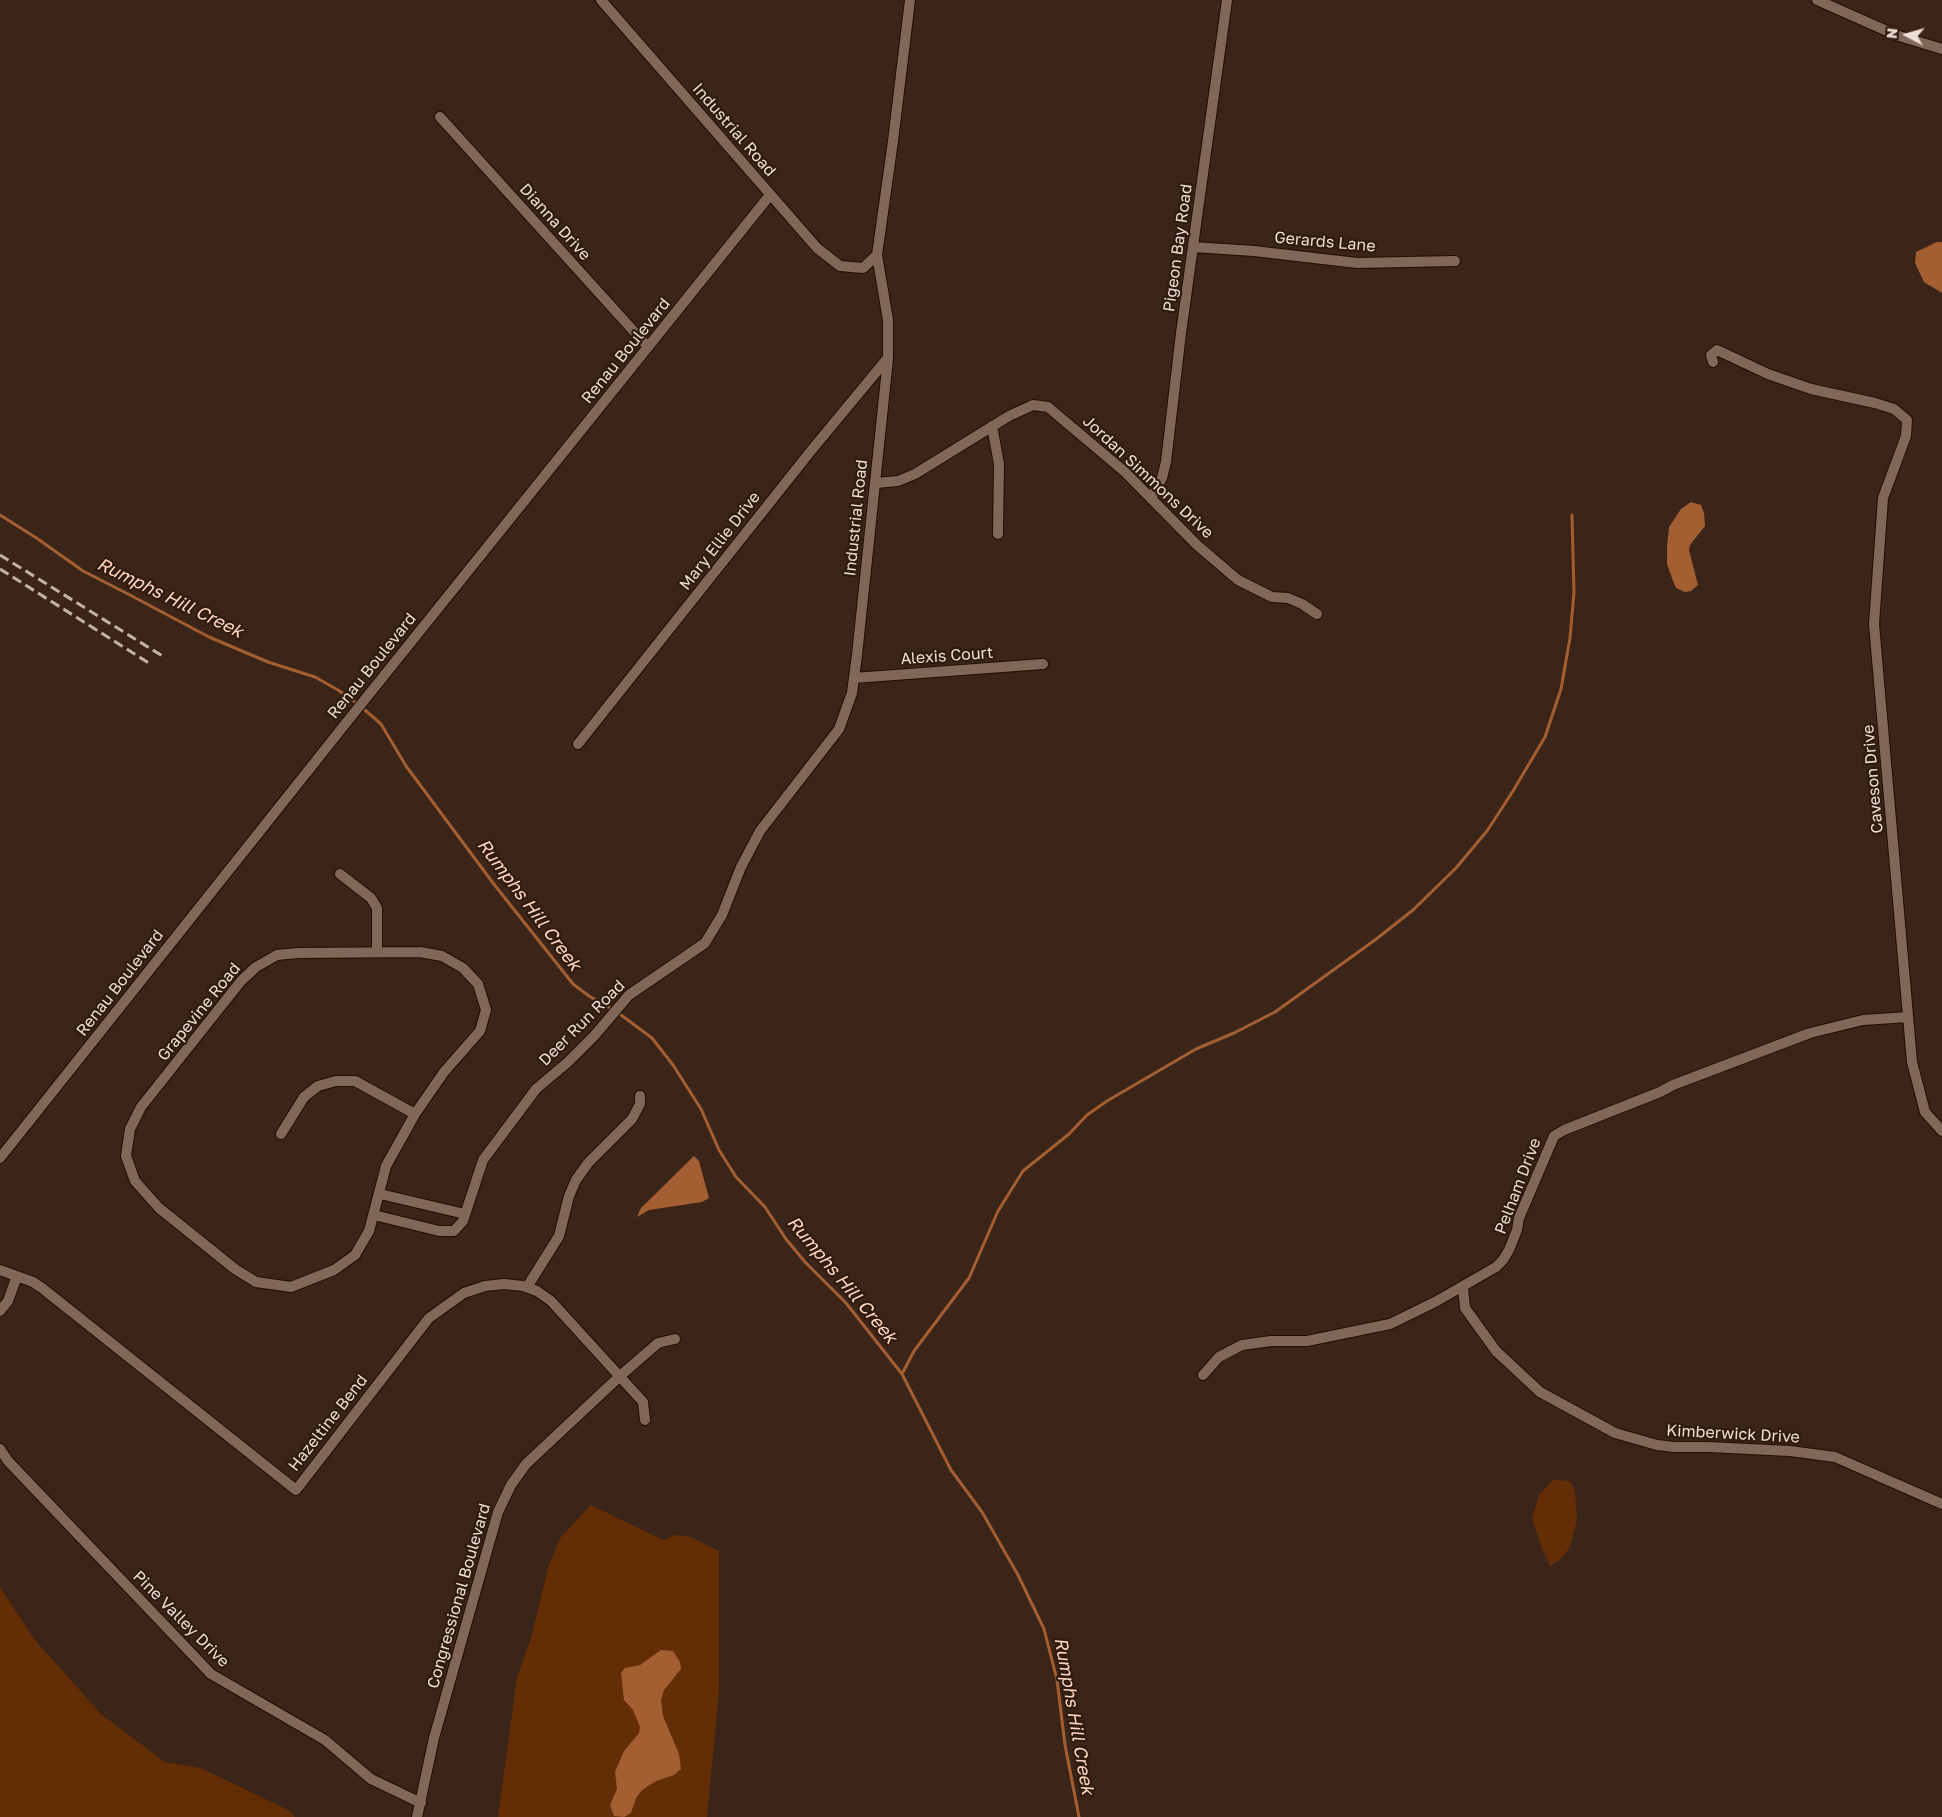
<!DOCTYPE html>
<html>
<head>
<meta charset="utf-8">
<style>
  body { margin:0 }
  #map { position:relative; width:1942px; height:1817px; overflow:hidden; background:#3b2518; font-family:"Golos Text",sans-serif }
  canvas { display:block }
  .north { position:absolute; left:1882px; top:10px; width:50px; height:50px; -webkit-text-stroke:4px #301c0f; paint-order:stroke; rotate:276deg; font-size:14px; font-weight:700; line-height:20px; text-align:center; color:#edded5 }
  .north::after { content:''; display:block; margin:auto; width:18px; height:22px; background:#edded5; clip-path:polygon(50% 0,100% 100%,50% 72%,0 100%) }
</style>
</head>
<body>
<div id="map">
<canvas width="1942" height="1817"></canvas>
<div class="north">N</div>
</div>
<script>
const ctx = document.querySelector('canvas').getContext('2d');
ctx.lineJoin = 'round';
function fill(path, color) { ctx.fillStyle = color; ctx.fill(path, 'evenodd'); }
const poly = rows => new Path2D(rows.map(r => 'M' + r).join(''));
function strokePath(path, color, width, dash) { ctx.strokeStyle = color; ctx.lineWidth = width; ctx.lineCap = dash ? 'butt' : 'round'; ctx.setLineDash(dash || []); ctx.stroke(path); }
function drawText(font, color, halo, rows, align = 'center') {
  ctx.font = font + ' "Golos Text",sans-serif'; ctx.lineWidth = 4.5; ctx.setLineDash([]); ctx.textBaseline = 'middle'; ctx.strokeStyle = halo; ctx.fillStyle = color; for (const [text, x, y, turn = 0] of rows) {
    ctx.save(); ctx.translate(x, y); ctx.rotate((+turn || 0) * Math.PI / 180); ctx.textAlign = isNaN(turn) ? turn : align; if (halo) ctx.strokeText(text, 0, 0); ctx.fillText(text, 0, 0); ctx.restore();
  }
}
const green = poly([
  [1553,1480,1570,1481,1575,1491,1577,1520,1570,1547,1560,1560,1550,1566,1541,1546,1532,1518,1539,1495],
  [591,1505,663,1540,676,1535,691,1537,719,1551,719,1691,707,1817,498,1817,517,1677,531,1638,549,1564,561,1537],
  [0,1587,35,1640,101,1714,165,1762,201,1768,290,1811,295,1817,0,1817]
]);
const water = poly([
  [1937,242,1942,242,1942,293,1924,282,1915,263,1916,252],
  [1691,502,1701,505,1704,513,1705,526,1690,545,1689,550,1698,585,1691,591,1685,592,1676,588,1673,581,1667,564,1667,546,1669,527,1681,509],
  [694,1156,699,1161,709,1198,702,1202,649,1210,637,1217,641,1208],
  [661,1650,673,1651,680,1662,681,1669,664,1690,661,1700,663,1716,679,1754,681,1769,674,1775,656,1781,642,1790,636,1798,631,1813,624,1817,614,1816,610,1805,617,1789,615,1772,624,1751,639,1733,640,1727,633,1710,624,1700,621,1673,625,1668,640,1665]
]);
const stream = poly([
  [0,515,38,539,83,571,128,594,209,637,268,662,315,677,338,690,358,704,381,724,406,766,493,883,573,984,589,996,617,1012,652,1038,673,1065,701,1109,719,1150,736,1177,765,1207,786,1239,805,1262,846,1303,902,1374,951,1470,982,1512,1018,1575,1044,1629,1057,1680,1065,1745,1079,1817],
  [902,1374,914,1351,969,1278,998,1211,1023,1171,1069,1134,1087,1115,1107,1101,1196,1049,1234,1033,1275,1012,1375,940,1413,910,1456,868,1487,831,1513,791,1545,737,1561,689,1570,638,1574,592,1572,515]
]);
const street = poly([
  [601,0,817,248,840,266,863,268,877,255,893,141,910,0],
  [1817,0,1896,35,1942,49],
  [440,117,648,347],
  [1193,247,1254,251,1357,263,1455,261],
  [1713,362,1711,355,1717,350,1768,374,1811,389,1875,403,1894,409,1907,420,1906,436,1883,498,1874,624,1912,1062,1925,1112,1942,1131],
  [992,426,999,464,998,534],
  [876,483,898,481,915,474,1009,416,1033,405,1048,407,1125,472,1197,545,1238,580,1272,597,1288,598,1302,604,1317,614],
  [1151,498,1162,478,1166,462,1181,333,1227,0],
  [854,678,1043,664],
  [578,744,810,452,887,359],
  [340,874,371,898,377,908,377,952],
  [420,952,442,956,463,968,478,984,486,1010,480,1031,444,1072,415,1114,386,1166,369,1231,355,1255,334,1270,291,1287,256,1282,235,1269,159,1208,135,1181,126,1156,130,1129,141,1107,241,981,256,967,277,955,298,953,420,952],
  [281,1134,304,1097,318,1086,336,1081,355,1081,415,1114],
  [0,1158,350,718,770,195],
  [380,1194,465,1214],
  [374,1215,439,1231,454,1231,463,1221,483,1160,536,1089,568,1062,594,1036,629,995,705,943,722,915,741,867,760,831,839,729,852,693,857,655,888,359,888,320,877,255],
  [0,1270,33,1282,42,1288,296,1490,429,1318,464,1293,485,1286,504,1284,523,1286,537,1291,551,1301,643,1402,645,1420],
  [527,1287,559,1236,569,1196,576,1180,588,1163,632,1119,640,1104,640,1096],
  [1463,1287,1465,1308,1496,1351,1540,1392,1615,1433,1657,1445,1674,1447,1708,1447,1790,1451,1835,1457,1942,1504],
  [0,1311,8,1301,17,1276],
  [1203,1375,1219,1357,1242,1345,1271,1341,1307,1341,1390,1324,1435,1302,1496,1267,1503,1260,1509,1250,1517,1230,1519,1218,1554,1136,1564,1130,1660,1092,1673,1085,1810,1033,1863,1020,1908,1017],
  [0,1449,8,1461,211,1674,325,1740,371,1779,421,1803],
  [417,1817,434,1738,498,1512,511,1485,526,1464,620,1376,658,1343,675,1339]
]);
const rail = poly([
  [0,555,164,657],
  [0,569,152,665]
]);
const streetNames = [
  ["Industrial Road",734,130,49],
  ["Dianna Drive",555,222,48],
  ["Gerards Lane",1325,242,5],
  ["Pigeon Bay Road",1178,248,-82],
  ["Renau Boulevard",626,351,-51],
  ["Jordan Simmons Drive",1148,477,43],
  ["Industrial Road",856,518,-84],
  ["Mary Ellie Drive",720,541,-52],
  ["Alexis Court",947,656,-4],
  ["Renau Boulevard",372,666,-51],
  ["Caveson Drive",1873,779,-95],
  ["Renau Boulevard",120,983,-52],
  ["Grapevine Road",199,1012,-51],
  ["Deer Run Road",582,1023,-45],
  ["Pelham Drive",1518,1186,-69],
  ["Hazeltine Bend",328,1423,-52],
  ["Kimberwick Drive",1733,1434,3],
  ["Congressional Boulevard",459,1596,-74],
  ["Pine Valley Drive",181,1619,45]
];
const waterNames = [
  ["Rumphs Hill Creek",170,598,26],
  ["Rumphs Hill Creek",529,905,53],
  ["Rumphs Hill Creek",842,1280,50],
  ["Rumphs Hill Creek",1074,1716,80]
];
fill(green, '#632e06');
fill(water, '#a35e32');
strokePath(stream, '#a35e32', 3);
strokePath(street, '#210e03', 12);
strokePath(street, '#806758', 10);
strokePath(rail, '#c3b2a8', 3, [10, 5]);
drawText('16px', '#edded5', '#301c0f', streetNames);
drawText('italic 18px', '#fed6bf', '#301c0f', waterNames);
</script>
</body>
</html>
